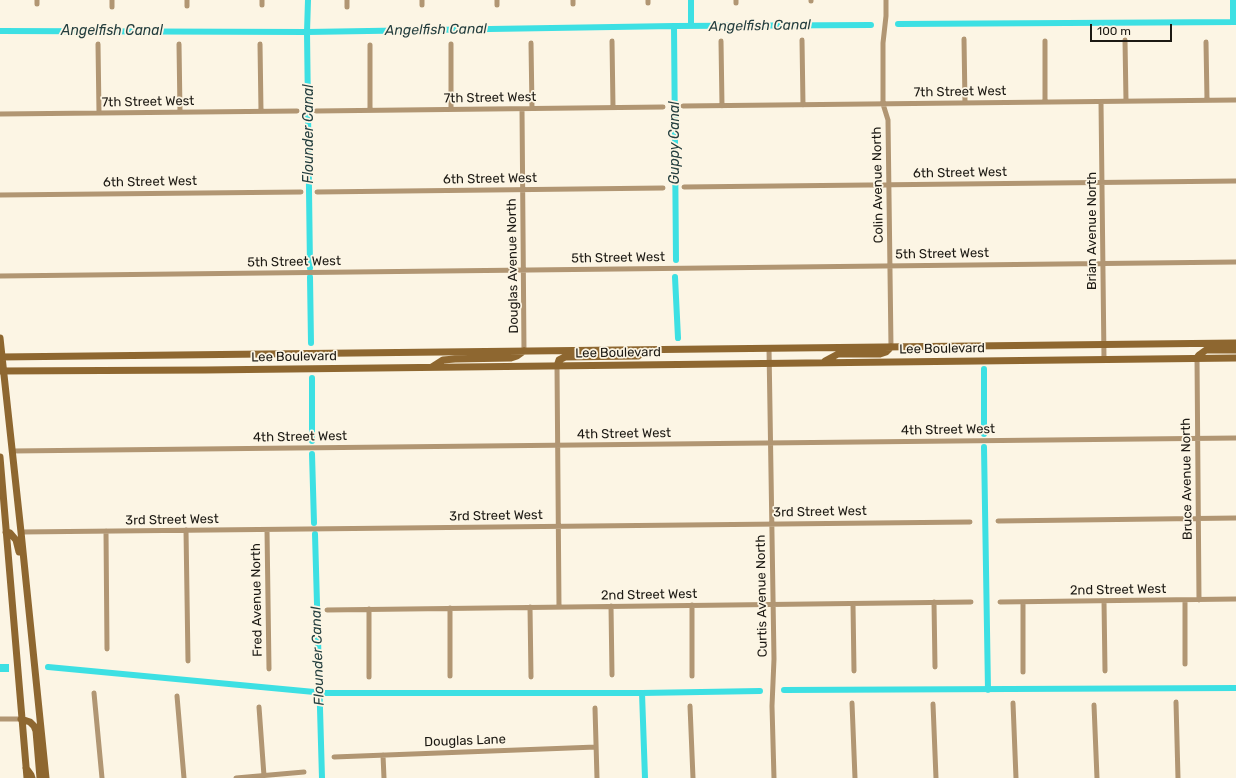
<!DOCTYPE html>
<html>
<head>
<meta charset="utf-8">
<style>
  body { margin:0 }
  #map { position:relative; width:1236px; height:778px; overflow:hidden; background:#fcf5e4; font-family:Rubik,sans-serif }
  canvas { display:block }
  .scale { position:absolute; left:1090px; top:24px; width:82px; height:18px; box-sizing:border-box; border:2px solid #1c1913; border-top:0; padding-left:5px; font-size:12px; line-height:14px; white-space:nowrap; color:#1c1913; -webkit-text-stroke:3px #fcf5e4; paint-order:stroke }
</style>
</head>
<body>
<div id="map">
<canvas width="1236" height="778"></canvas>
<div class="scale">100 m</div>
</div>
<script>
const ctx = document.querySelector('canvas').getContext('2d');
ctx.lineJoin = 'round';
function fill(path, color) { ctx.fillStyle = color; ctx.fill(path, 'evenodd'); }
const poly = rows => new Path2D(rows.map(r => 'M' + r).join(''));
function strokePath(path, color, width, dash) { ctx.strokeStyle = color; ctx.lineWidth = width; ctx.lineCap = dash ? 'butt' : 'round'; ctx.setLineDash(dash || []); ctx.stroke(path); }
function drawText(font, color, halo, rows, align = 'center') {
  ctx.font = font + ' Rubik,sans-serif'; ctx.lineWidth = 3.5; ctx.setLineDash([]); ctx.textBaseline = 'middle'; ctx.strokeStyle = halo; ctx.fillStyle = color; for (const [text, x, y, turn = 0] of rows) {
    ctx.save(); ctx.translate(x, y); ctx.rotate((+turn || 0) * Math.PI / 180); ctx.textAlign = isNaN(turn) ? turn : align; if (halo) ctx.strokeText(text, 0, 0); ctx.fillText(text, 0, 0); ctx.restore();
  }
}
const water = poly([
  [0,664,9,664,9,672,0,672]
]);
const canal = poly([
  [308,0,307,32,310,268],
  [691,0,691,26],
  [1233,0,1233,22],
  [898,24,1236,22],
  [674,26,676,260],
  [0,31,307,32,674,26,871,25],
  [310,277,311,343],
  [675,277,678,338],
  [984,369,984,434],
  [312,441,312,378],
  [984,447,988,690],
  [312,454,314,523],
  [315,534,322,778],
  [48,667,325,693,642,693,760,691],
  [784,690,1236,688],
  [642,693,645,778]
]);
const street = poly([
  [347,0,347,7],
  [573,0,573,4],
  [648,0,648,3],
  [736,0,736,3],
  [811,0,811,1],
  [886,0,886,16,883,43,883,104,888,120,891,347],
  [37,4,37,0],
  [262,5,262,0],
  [422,5,422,0],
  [497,5,497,0],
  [187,6,187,0],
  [112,7,112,0],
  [964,39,965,103],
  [802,40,803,105],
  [1125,40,1126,101],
  [612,41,613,107],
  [721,41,722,106],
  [1045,41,1045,102],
  [1206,42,1207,100],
  [531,43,532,108],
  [98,44,99,113],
  [179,44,180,112],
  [260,44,261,111],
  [451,44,451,109],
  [370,45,370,110],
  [1101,102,1104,359],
  [683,106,1236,100],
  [522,109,524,351],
  [316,111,663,107],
  [0,114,297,111],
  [684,187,1236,181],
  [317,192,663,188],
  [0,195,301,192],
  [0,276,1236,262],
  [769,348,774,659,772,706,774,778],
  [1197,358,1199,600],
  [557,366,559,607],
  [12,451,1236,438],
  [998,521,1236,518],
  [186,530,188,661],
  [267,530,269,669],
  [106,531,107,649],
  [21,532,970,522],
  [1185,600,1185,664],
  [1104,601,1105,671],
  [934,602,935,667],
  [1000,602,1236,599],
  [1023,602,1023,672],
  [853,604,854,671],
  [692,605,692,676],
  [611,606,612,675],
  [530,607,531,677],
  [450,608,450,676],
  [369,609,369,677],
  [327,610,971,602],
  [94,693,102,778],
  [177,696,184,778],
  [1176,702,1178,778],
  [852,703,855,778],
  [1013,703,1016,778],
  [933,704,936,778],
  [1094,705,1097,778],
  [690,706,693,778],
  [259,707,264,776],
  [595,708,597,778],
  [0,719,21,719],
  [383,755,384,778],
  [334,757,596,747],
  [236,778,304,772]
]);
const secondary = poly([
  [0,338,21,532,46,778],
  [0,357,1236,343],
  [1197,358,1199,355,1206,350,1236,350],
  [825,361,838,354,880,354,886,352,891,347],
  [557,366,559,360,565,357,638,356,647,350],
  [432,367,443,360,455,359,511,358,517,356,524,351],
  [0,371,205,370,1236,358],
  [0,457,27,778],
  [6,532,10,533,16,540,19,552],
  [21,719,30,722,34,726,36,731,40,778],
  [26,768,31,775,32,778]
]);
const streetNames = [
  ["7th Street West",960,92,-1],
  ["7th Street West",490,98,-1],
  ["7th Street West",148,102,-1],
  ["6th Street West",960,173,-1],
  ["6th Street West",490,179,-1],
  ["6th Street West",150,182,-1],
  ["Colin Avenue North",878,185,-91],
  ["Brian Avenue North",1092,231,-90],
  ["5th Street West",942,254,-1],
  ["5th Street West",618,258,-1],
  ["5th Street West",294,262,-1],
  ["Douglas Avenue North",513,266,-91],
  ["Lee Boulevard",942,349,-1],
  ["Lee Boulevard",618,353,-1],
  ["Lee Boulevard",294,357,-1],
  ["4th Street West",948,430,-1],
  ["4th Street West",624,434,-1],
  ["4th Street West",300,437,-1],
  ["Bruce Avenue North",1187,479,-91],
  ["3rd Street West",820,512,-1],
  ["3rd Street West",496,516,-1],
  ["3rd Street West",172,520,-1],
  ["2nd Street West",1118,590,-1],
  ["2nd Street West",649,595,-1],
  ["Curtis Avenue North",762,596,-91],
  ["Fred Avenue North",257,600,-91],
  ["Douglas Lane",465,741,-2]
];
const waterNames = [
  ["Angelfish Canal",760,26,-1],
  ["Angelfish Canal",436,30,-1],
  ["Angelfish Canal",112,31],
  ["Flounder Canal",309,134,-90],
  ["Guppy Canal",675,143,-90],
  ["Flounder Canal",318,656,-92]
];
fill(water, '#3de0e3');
strokePath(canal, '#3de0e3', 6);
strokePath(street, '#b19673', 5);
strokePath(secondary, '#8e6730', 7);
drawText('13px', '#1c1913', '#fcf5e4', streetNames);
drawText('italic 14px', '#253f3f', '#fcf5e4', waterNames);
</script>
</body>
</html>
